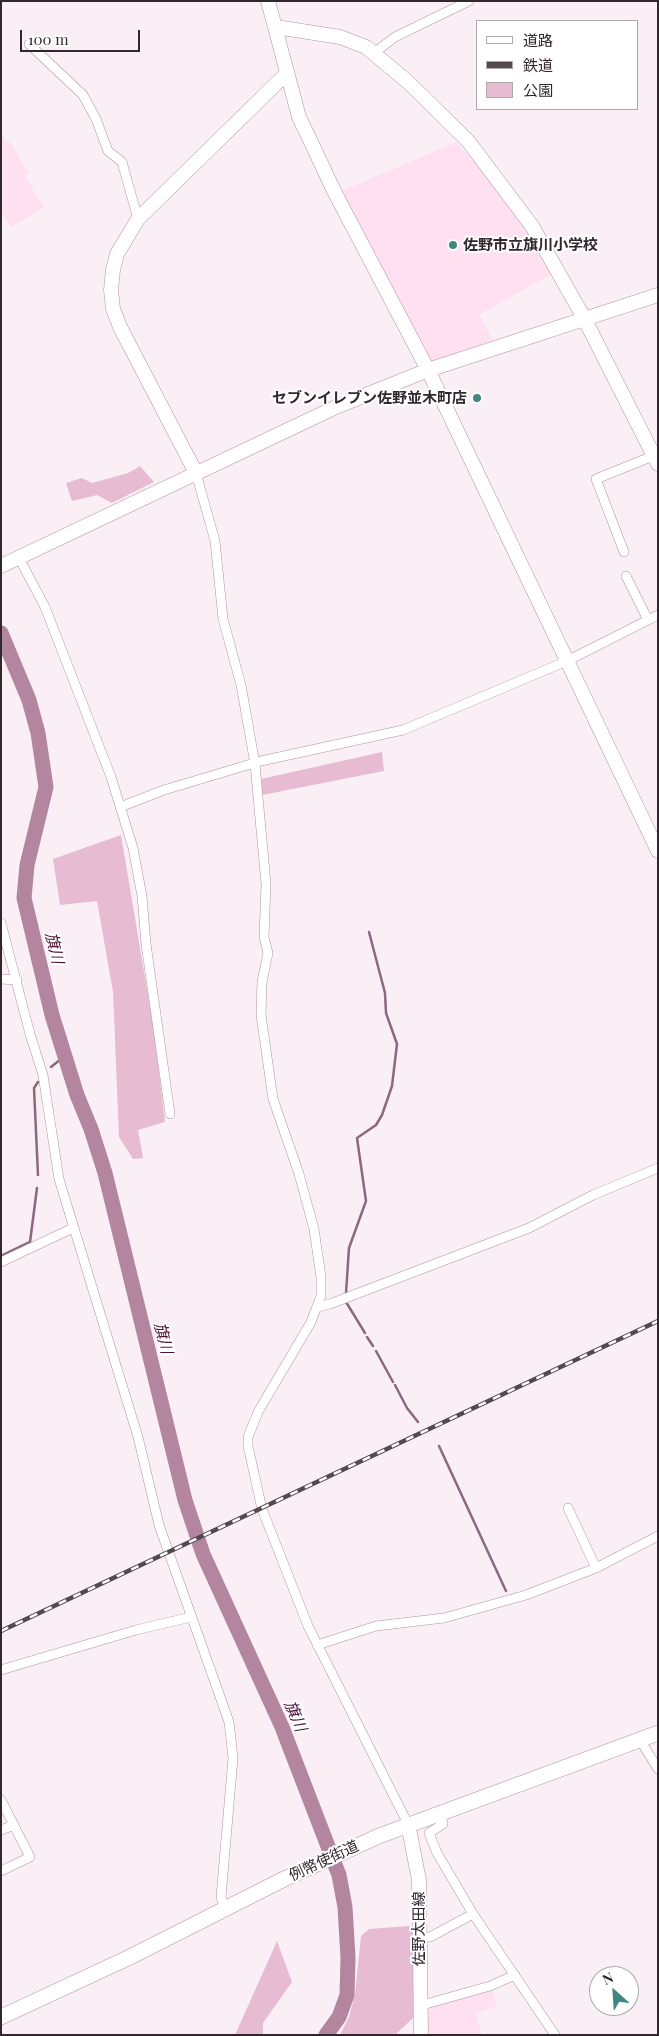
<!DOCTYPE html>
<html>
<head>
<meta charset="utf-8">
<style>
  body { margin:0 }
  #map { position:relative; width:659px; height:2036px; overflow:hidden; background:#fbeff6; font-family:"Playfair Display","Noto Sans JP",serif }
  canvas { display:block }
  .frame { position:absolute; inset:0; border:2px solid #32272d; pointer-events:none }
  .legend { position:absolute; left:476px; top:20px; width:162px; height:90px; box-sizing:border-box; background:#fff; border:1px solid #ada9ab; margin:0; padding:6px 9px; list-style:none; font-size:15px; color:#32272d }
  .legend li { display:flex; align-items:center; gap:10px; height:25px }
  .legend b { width:25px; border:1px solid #ada9ab }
  .north { position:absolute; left:589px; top:1966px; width:50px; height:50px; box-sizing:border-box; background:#fff; border:1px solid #ada9ab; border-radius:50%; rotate:334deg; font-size:14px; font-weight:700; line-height:20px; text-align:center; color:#32272d }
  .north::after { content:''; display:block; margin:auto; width:18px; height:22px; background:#408782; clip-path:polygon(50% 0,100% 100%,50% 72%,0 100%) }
  .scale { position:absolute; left:20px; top:30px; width:120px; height:22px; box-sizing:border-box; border:2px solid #32272d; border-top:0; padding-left:6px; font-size:15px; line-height:18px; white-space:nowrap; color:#32272d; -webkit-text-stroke:4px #fff; paint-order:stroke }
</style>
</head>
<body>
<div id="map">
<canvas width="659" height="2036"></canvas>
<div class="frame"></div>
<ul class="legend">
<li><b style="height:6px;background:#fff"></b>道路</li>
<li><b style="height:6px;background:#54494f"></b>鉄道</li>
<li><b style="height:14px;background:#e7bcd3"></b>公園</li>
</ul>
<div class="north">N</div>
<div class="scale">100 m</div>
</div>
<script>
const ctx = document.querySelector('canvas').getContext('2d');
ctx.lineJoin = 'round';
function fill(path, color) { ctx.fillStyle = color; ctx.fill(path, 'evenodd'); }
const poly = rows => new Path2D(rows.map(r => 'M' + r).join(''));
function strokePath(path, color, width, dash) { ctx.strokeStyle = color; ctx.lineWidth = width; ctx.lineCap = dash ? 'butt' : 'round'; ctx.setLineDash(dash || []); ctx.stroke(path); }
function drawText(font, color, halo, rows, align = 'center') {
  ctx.font = font + ' "Playfair Display","Noto Sans JP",serif'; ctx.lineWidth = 4; ctx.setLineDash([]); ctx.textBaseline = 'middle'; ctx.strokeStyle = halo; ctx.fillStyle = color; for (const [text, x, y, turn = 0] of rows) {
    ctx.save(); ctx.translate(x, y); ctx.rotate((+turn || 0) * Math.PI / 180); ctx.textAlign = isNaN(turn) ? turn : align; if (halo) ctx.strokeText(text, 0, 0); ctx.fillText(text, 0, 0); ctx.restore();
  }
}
const built = poly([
  [1,133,6,142,9,141,29,173,25,176,44,208,11,227,4,215,1,216],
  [456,142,483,171,526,226,553,273,479,315,493,340,431,362,341,191],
  [492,1989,497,2006,475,2014,483,2035,428,2035,427,2006]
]);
const green = poly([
  [140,466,154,482,112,503,97,495,72,501,66,483,82,478,92,483,128,473],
  [382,752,384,771,262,795,261,779],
  [121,835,154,1031,165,1122,138,1130,143,1158,133,1159,119,1137,113,992,97,901,60,905,53,859],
  [409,1926,413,1932,413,2018,395,2035,340,2035,349,2017,355,1994,361,1936,369,1929],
  [277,1941,292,1982,263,2023,263,2035,235,2035]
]);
const stream = poly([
  [51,1067,66,1055],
  [38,1175,34,1088,38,1082],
  [3,1255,30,1242,37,1188],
  [346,1293,349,1248,366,1201,357,1138,376,1125,382,1115,392,1086,397,1044,386,1013,385,993,369,932],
  [346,1302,365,1333],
  [367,1337,373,1346],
  [376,1351,393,1382],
  [395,1385,407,1408,418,1422],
  [439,1446,506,1591]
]);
const river = poly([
  [1,633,29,700,38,733,46,787,27,865,24,898,52,1015,77,1095,91,1129,105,1173,185,1500,203,1554,282,1727,339,1875,345,1907,348,1958,347,1995,339,2017,326,2035]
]);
const street = poly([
  [29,44,83,95,96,119,108,151,122,162,138,219],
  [374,53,395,37,469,1],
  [196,473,215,541,223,619,241,685,255,764,266,884,264,937,268,953,262,982,261,1015,273,1099,299,1174,314,1229,321,1277,321,1296,311,1322,258,1412,248,1437,248,1446,262,1509,308,1626,408,1824],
  [624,552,596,479,653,456],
  [19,558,45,607,111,777,133,848,142,896,146,944,170,1114],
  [626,576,648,620],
  [120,807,164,790,261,761,403,730,567,661,658,615],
  [1,923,30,1034,43,1075,59,1179,138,1437,159,1525,229,1722,233,1758,221,1897,225,1909],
  [1,979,17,980],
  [1,1262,73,1228],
  [317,1307,330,1304,529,1228,593,1195,658,1168],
  [568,1508,596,1568],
  [317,1645,376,1626,444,1618,526,1595,596,1568,658,1536],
  [1,1670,136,1630,191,1617],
  [640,1740,658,1769],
  [1,1800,30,1857,1,1871],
  [439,1812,443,1824,429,1833,437,1853,473,1914,555,2035],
  [1,1830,14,1825],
  [420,1938,430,1937,473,1914],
  [419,2006,490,1986,515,1975]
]);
const secondary = poly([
  [268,1,299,117,311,142,334,191,428,370,658,851],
  [276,27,340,37,366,47,408,82,468,141,532,226,584,318,658,464],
  [196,473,120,327,113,309,111,290,113,270,117,254,138,219,287,73],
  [1,566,336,407,428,370,658,295],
  [408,1824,419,1880,421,2035]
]);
const primary = poly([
  [1,2017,130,1957,284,1879,379,1836,658,1733]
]);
const rail = poly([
  [1,1631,658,1321]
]);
const markers = [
  [453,245,5,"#408782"],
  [477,398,5,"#408782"]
];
const poiNames = [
  ["佐野市立旗川小学校",463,245],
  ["セブンイレブン佐野並木町店",467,398,"right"]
];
const streetNames = [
  ["例幣使街道",324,1861,-25],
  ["佐野太田線",419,1929,-90]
];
const waterNames = [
  ["旗川",54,948,77],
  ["旗川",163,1338,76],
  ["旗川",295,1716,67]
];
fill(built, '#fee0f0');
fill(green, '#e7bcd3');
strokePath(stream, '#8c697c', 2.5);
strokePath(river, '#b3859e', 15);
strokePath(street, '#af93a2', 10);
strokePath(secondary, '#af93a2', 15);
strokePath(primary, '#af93a2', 16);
strokePath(street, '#fff', 9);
strokePath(secondary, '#fff', 14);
strokePath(primary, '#fff', 15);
strokePath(rail, '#54494f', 4.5);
strokePath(rail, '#fff', 2.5, [8]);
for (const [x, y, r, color] of markers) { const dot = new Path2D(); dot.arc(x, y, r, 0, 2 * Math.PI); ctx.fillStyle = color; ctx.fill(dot); strokePath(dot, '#fff', 2); }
drawText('bold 15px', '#32272d', '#fff', poiNames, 'left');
drawText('15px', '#32272d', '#fff', streetNames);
drawText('italic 16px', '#4c1438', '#fff', waterNames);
</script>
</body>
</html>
